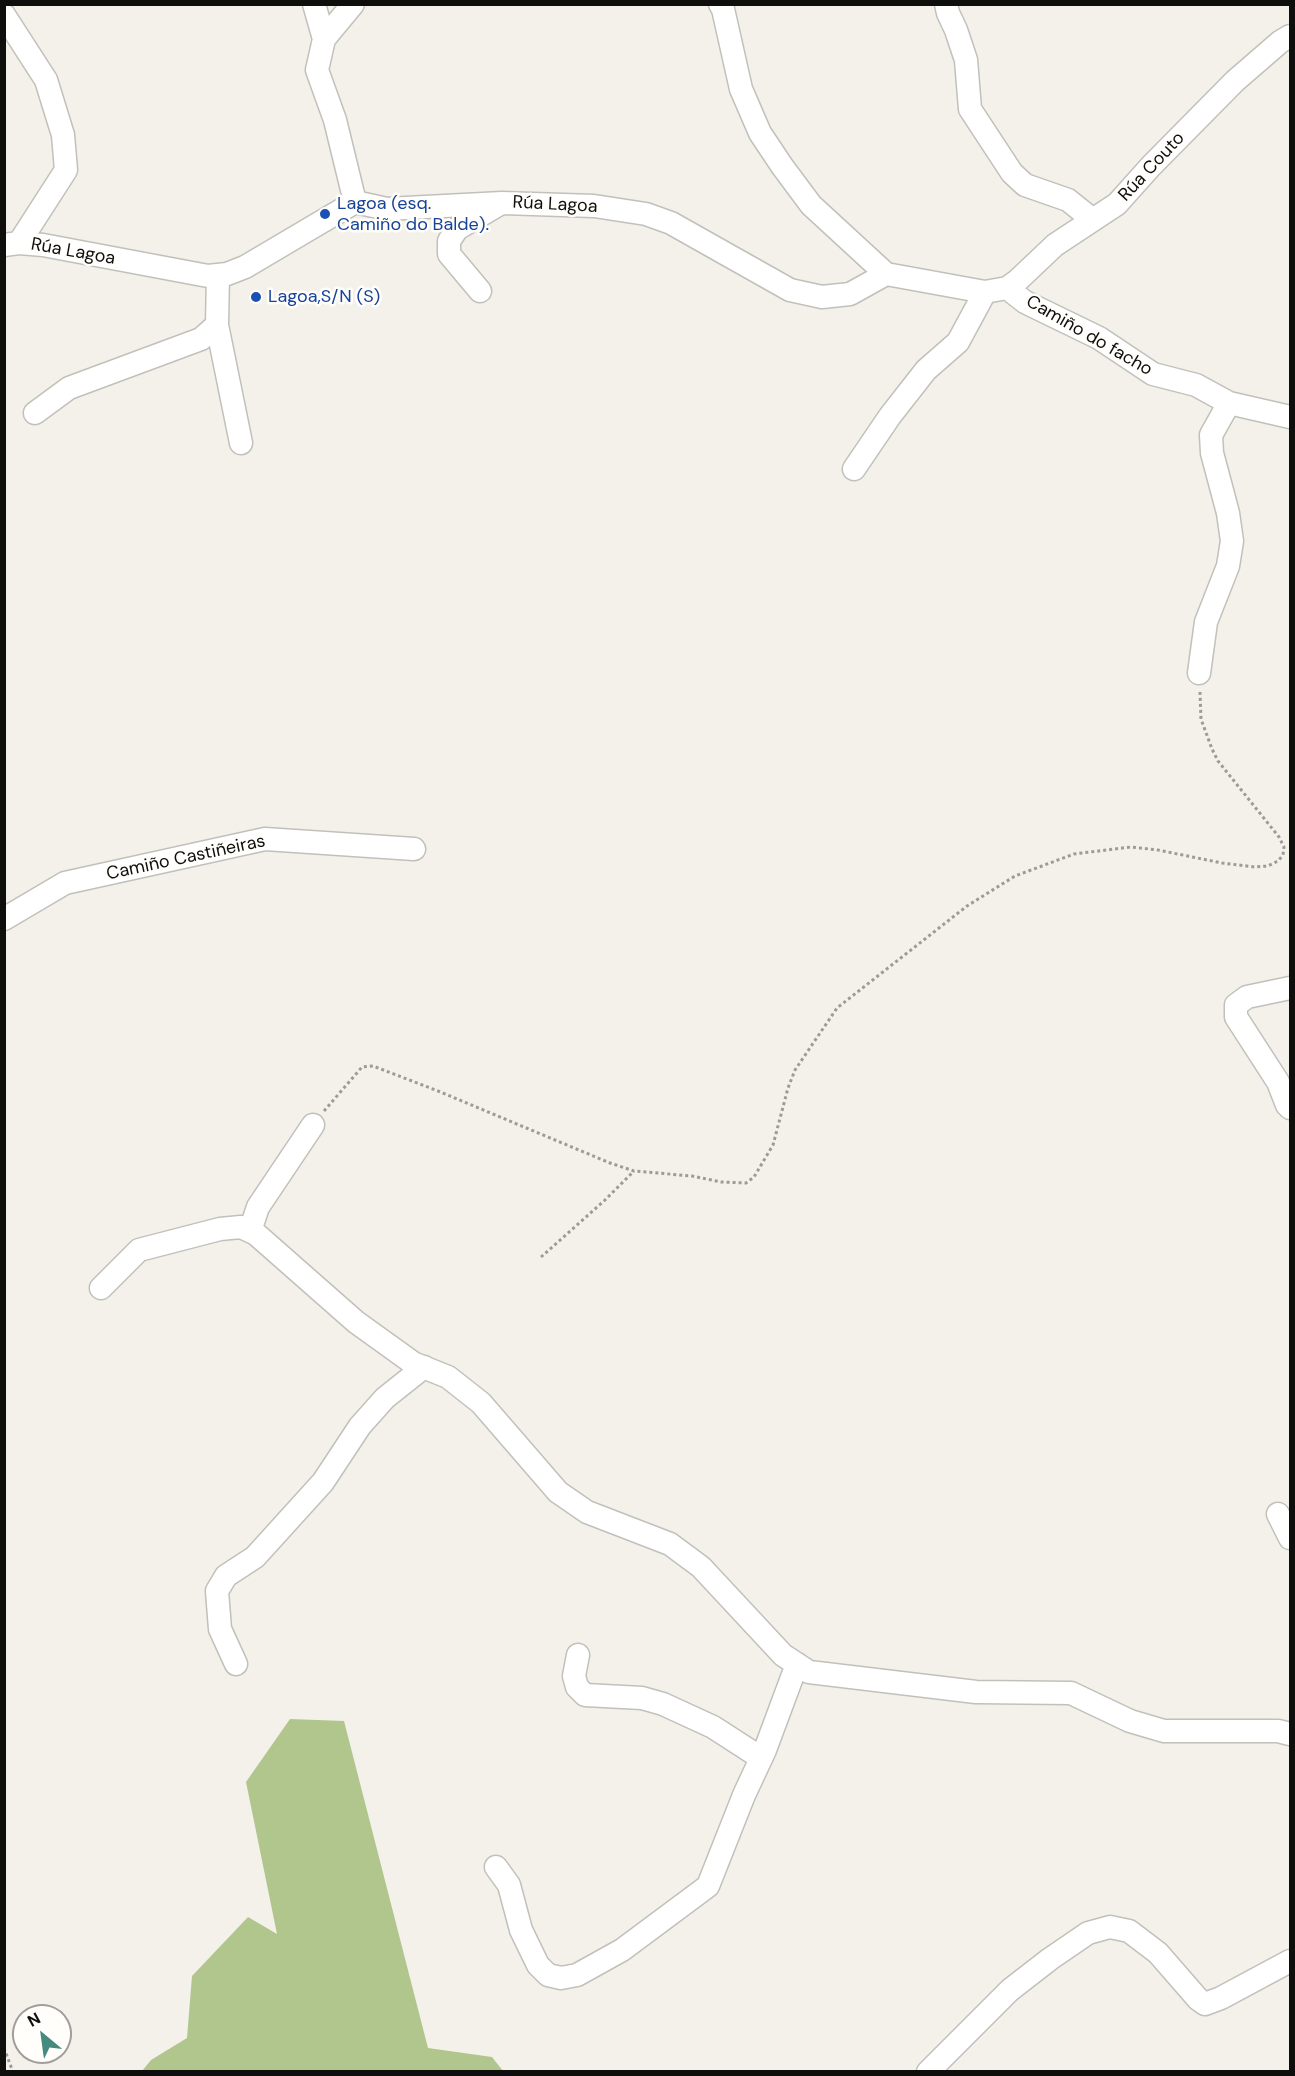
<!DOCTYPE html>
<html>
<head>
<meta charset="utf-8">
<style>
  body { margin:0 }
  #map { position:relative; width:1295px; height:2076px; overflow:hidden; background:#f3f1ea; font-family:"DM Sans",sans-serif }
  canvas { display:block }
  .frame { position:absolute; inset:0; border:6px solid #0e0e0c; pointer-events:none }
  .north { position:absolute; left:12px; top:2004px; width:60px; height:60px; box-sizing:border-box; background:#fffefb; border:2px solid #9f9e9b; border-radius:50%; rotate:331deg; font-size:16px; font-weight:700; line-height:24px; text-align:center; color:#0e0e0c }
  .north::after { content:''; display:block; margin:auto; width:21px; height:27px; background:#468a7f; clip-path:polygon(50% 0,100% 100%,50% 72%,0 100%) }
</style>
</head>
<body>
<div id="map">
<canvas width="1295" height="2076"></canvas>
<div class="frame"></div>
<div class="north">N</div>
</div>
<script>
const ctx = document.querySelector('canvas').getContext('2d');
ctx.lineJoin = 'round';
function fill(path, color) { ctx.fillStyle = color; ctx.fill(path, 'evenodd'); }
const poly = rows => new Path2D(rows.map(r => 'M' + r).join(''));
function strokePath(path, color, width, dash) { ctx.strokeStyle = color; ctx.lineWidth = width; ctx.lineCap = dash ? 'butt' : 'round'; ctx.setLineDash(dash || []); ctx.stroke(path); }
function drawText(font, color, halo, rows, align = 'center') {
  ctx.font = font + ' "DM Sans",sans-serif'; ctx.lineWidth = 5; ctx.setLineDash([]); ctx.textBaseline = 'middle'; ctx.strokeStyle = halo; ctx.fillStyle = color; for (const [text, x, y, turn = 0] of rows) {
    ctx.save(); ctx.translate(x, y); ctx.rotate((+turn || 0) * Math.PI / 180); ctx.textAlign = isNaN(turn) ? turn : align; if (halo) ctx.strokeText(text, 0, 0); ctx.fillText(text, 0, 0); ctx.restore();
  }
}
const forest = poly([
  [290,1719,344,1721,428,2048,492,2057,503,2071,142,2071,151,2060,187,2038,192,1976,248,1917,277,1934,246,1782]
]);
const path = poly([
  [324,1111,362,1067,373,1066,438,1091,610,1163,634,1171,692,1176,721,1182,746,1183,754,1177,773,1145,788,1088,795,1070,837,1008,967,906,1015,876,1074,854,1131,847,1158,850,1222,863,1255,867,1268,866,1278,861,1283,855,1284,847,1279,837,1218,761,1212,749,1201,719,1200,692],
  [541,1257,605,1200,634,1171],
  [4,2048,13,2072]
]);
const minor = poly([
  [314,4,324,39],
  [353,4,324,39,317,70,335,120,355,202],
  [720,4,723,9,741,89,760,133,782,166,811,205,886,274,985,292,1007,288,1025,302,1099,338,1153,374,1196,385,1229,403,1290,417],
  [946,4,948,13,956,30,966,60,970,109,1012,173,1025,185,1068,200,1093,220],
  [4,15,46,80,63,135,66,170,19,243],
  [4,245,19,243,43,245,208,276,227,274,245,267,355,202,387,209,502,203,594,206,646,214,671,223,790,290,822,297,850,294,886,274],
  [218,275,217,325,241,443],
  [1007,288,1017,281,1055,245,1117,204,1151,166,1235,81,1280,42,1290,36],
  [480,291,449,254,449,241,457,229,498,205],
  [35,413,69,388,201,339,217,325],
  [854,469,890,416,926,370,958,342,985,292],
  [1199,673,1206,622,1228,566,1232,541,1228,513,1212,453,1211,435,1229,403],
  [4,919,65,883,265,839,414,849],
  [1290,988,1247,997,1236,1005,1236,1017,1278,1082,1287,1105,1290,1108],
  [250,1231,258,1207,313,1125],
  [101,1288,139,1250,220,1229,241,1227,256,1234,356,1322,413,1363,448,1377,481,1403,558,1492,587,1512,670,1544,701,1567,783,1655,809,1672,976,1692,1071,1693,1130,1721,1164,1731,1278,1731,1290,1734],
  [1278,1514,1290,1538],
  [578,1655,574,1676,577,1687,585,1695,642,1698,663,1704,713,1727,761,1758],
  [236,1664,220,1629,217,1591,226,1576,255,1557,323,1482,360,1426,385,1398,424,1367],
  [496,1867,509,1885,521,1930,538,1965,548,1975,561,1978,577,1975,622,1950,708,1886,744,1795,765,1750,797,1664],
  [928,2072,1010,1990,1050,1959,1088,1933,1110,1927,1129,1931,1158,1953,1198,1999,1205,2004,1221,1998,1290,1961]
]);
const markers = [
  [325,214,6,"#1a4fb4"],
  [256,297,6,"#1a4fb4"]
];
const streetNames = [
  ["Rúa Couto",1152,167,-47],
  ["Rúa Lagoa",555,205,3],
  ["Rúa Lagoa",73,252,10],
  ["Camiño do facho",1089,336,30],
  ["Camiño Castiñeiras",186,858,-12]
];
const transitNames = [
  ["Lagoa (esq.",337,204],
  ["Camiño do Balde).",337,225],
  ["Lagoa,S/N (S)",268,297]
];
fill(forest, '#b0c68d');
strokePath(minor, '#c2c0ba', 25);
strokePath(path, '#9c9b96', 3, [3, 3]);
strokePath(minor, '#fff', 22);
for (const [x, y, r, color] of markers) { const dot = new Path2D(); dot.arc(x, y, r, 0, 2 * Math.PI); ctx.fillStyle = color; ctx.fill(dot); strokePath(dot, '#fffefb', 2); }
drawText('18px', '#0e0e0c', '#fffefb', streetNames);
drawText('18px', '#164399', '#fffefb', transitNames, 'left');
</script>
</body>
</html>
